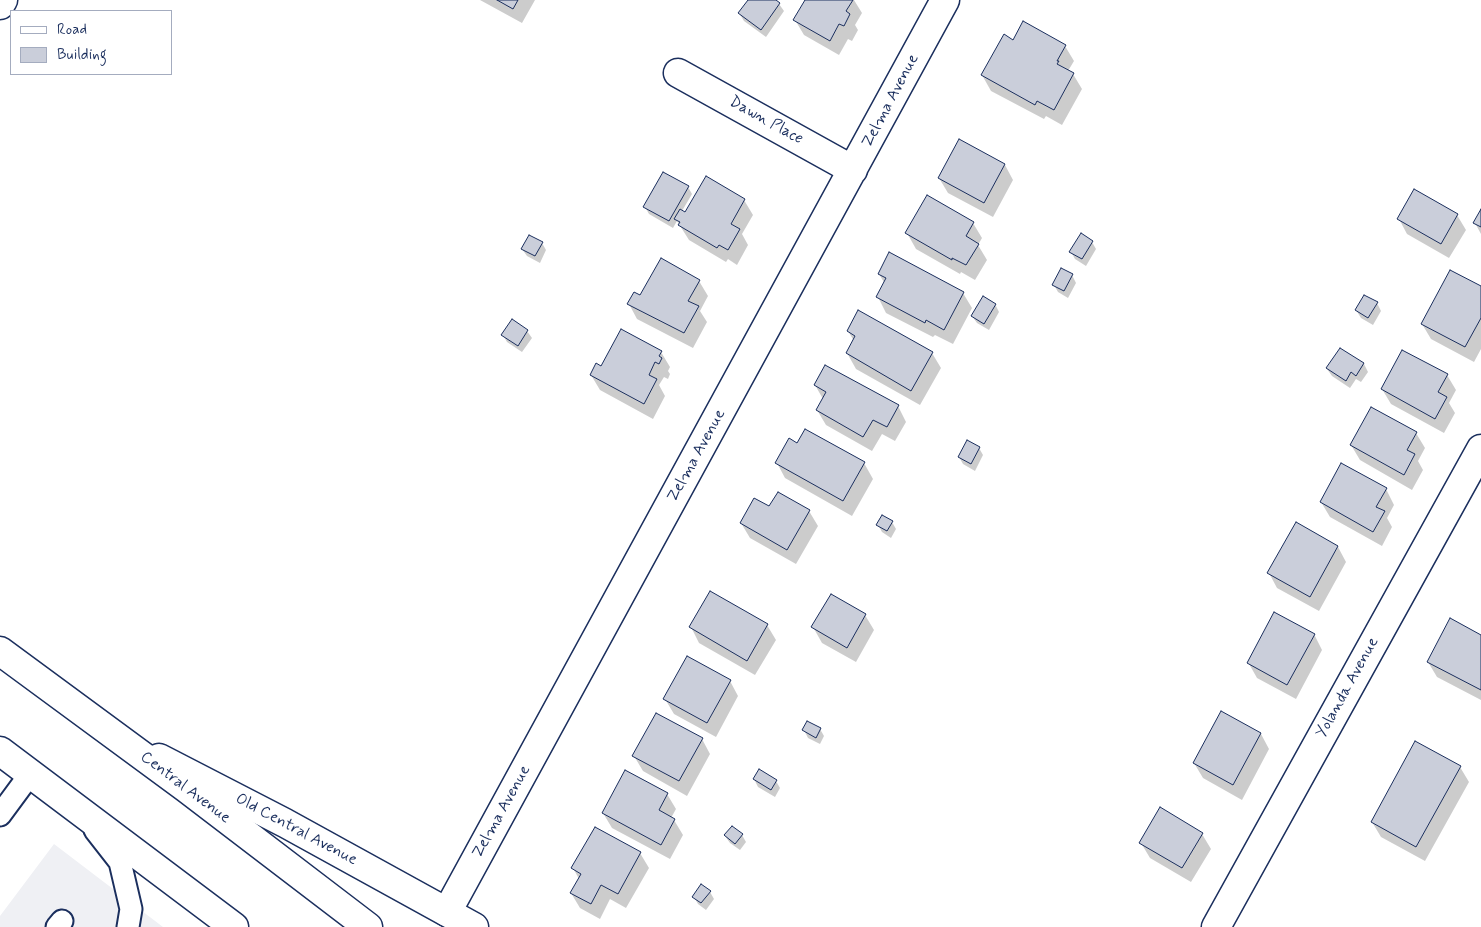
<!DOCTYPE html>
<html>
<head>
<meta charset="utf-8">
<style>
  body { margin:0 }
  #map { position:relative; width:1481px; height:927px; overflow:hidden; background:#fff; font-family:Mynerve,sans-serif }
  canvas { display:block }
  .legend { position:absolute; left:10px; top:10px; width:162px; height:65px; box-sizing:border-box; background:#fff; border:1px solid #a4acbf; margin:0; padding:6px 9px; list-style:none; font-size:15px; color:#1b2f5e }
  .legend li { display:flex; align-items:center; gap:10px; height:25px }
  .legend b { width:25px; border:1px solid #a4acbf }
</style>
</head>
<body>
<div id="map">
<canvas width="1481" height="927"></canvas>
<ul class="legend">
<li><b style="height:6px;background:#fff"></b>Road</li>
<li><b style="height:14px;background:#caceda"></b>Building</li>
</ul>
</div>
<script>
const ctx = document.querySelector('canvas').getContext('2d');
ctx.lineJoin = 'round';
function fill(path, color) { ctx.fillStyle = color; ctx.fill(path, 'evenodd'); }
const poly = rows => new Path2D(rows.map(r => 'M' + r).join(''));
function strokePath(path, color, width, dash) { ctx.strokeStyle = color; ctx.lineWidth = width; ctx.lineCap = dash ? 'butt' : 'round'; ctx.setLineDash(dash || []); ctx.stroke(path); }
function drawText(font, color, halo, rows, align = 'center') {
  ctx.font = font + ' Mynerve,sans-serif'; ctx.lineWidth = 5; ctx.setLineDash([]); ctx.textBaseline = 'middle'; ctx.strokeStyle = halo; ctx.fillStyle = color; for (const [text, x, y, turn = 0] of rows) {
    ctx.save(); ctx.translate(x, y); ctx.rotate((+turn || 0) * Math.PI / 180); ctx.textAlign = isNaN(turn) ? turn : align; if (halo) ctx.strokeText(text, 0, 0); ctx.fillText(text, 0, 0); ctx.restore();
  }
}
const built = poly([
  [54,844,163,927,0,927,0,916]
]);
const shadow = poly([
  [480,0,535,0,522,23],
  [749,0,774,0,779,4,784,11,766,37,744,21,739,13],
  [806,0,854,0,862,13,855,25,858,30,852,41,848,39,839,55,804,35,795,20],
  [1014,41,1065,46,1074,61,1068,71,1073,74,1082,89,1062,125,1046,116,1044,119,991,91,982,75],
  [959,141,1005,165,1013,180,993,217,948,193,939,178],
  [688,187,692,194,682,211,686,213,744,200,753,215,742,234,748,245,737,265,728,259,726,262,689,240,677,221,673,228,649,214,645,207],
  [928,197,973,223,982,238,978,245,987,260,975,280,961,272,960,274,916,249,907,233],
  [1481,211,1481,234,1475,223],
  [1457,215,1466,230,1449,258,1407,234,1399,219],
  [1092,242,1096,249,1086,266,1075,259,1071,252],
  [542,243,546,250,540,263,527,256,522,249],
  [879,274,963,293,972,308,953,344,935,335,933,337,886,313,878,297,885,284],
  [1072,275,1076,283,1068,298,1058,292,1054,285],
  [699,281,708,296,700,311,707,322,693,348,637,319,629,304,641,297],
  [1481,288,1481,349,1474,362,1431,339,1422,324],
  [1377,303,1381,311,1373,325,1361,318,1356,310],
  [995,304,999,312,989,330,977,323,972,316],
  [512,321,527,331,532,338,522,352,507,342,503,335],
  [848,331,932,353,941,368,920,405,856,369,847,353,854,341],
  [1341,350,1364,364,1368,372,1361,382,1356,379,1350,388,1332,376,1327,369],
  [661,352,670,367,668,371,670,374,668,379,664,377,659,385,665,396,653,419,600,390,591,375,602,368],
  [1447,375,1456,390,1449,403,1455,413,1444,433,1391,404,1382,389],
  [815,385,898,406,906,422,895,441,882,434,872,451,826,425,817,410,823,399],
  [806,431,864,463,873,479,852,516,785,478,777,463,797,445],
  [1416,433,1425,448,1418,461,1423,470,1412,490,1360,460,1351,445],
  [979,448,983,455,975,471,963,464,959,457],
  [1386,489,1394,505,1387,518,1392,527,1382,546,1330,517,1321,502],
  [770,508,809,511,818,526,796,564,750,538,741,523],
  [892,522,896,529,891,538,882,532,878,525],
  [1296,524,1338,547,1346,562,1319,611,1277,588,1269,573],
  [865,615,874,630,856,662,822,643,813,627],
  [767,625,776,640,755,675,699,643,691,627],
  [1314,634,1322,650,1296,699,1257,678,1248,662],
  [1481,636,1481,700,1437,677,1428,662],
  [730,681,738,696,716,737,674,714,665,699],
  [1221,713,1261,734,1269,749,1242,800,1203,778,1194,763],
  [820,729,824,736,820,744,808,738,804,730],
  [702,739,710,754,687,796,643,771,634,756],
  [1460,767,1469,782,1425,861,1381,837,1372,822],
  [754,779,776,781,780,788,775,797,758,787],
  [667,794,676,809,671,818,674,820,683,835,670,859,612,828,603,813],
  [1202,834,1211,849,1191,882,1150,858,1141,843],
  [742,835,746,842,740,850,730,843,725,836],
  [640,853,649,868,626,908,610,899,600,919,580,908,571,893,579,879,573,868],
  [710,892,714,899,706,910,698,904,694,897]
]);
const building = poly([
  [497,0,518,0,513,9,497,0],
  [748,0,776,0,780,3,761,30,738,13,748,0],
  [805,0,853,0,846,11,850,14,844,26,839,24,830,41,793,20,805,0],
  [1023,21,1066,45,1057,61,1059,61,1057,64,1074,73,1054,110,1037,101,1035,105,981,75,1004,34,1013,40,1023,21],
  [959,139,1005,164,984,203,938,178,959,139],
  [663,172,689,186,669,221,643,207,663,172],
  [706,176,745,199,731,224,740,229,728,250,719,245,717,248,678,225,680,222,674,219,680,209,685,212,706,176],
  [1414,189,1458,214,1441,244,1397,219,1414,189],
  [927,195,974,222,966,236,979,244,966,265,952,258,952,260,905,233,927,195],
  [1481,209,1481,227,1473,223,1481,209],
  [1081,233,1093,241,1082,259,1069,252,1081,233],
  [529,235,543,242,535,256,521,249,529,235],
  [889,252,964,292,944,330,926,320,925,323,876,297,886,278,878,274,889,252],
  [661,258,700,280,688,301,699,306,684,333,627,304,634,292,640,295,661,258],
  [1061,268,1073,274,1064,291,1052,285,1061,268],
  [1450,270,1481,286,1481,318,1465,347,1421,324,1450,270],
  [1364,295,1378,302,1368,318,1355,310,1364,295],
  [983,296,996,304,984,324,971,316,983,296],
  [858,310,933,352,911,391,846,353,855,336,847,331,858,310],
  [512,319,528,330,518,346,501,335,512,319],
  [621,329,662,351,659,356,662,358,659,364,655,362,649,375,657,379,644,404,590,375,596,363,601,366,621,329],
  [1340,348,1364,363,1356,376,1351,372,1346,381,1326,368,1340,348],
  [1402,350,1448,374,1438,392,1447,397,1435,419,1381,389,1402,350],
  [825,365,899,405,887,427,873,420,863,437,816,410,826,392,814,385,825,365],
  [1371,407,1417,432,1407,450,1415,454,1404,475,1350,445,1371,407],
  [805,429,865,462,843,501,775,463,789,438,797,443,805,429],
  [967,440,980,447,971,464,958,457,967,440],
  [1341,463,1387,488,1376,507,1385,511,1373,532,1320,502,1341,463],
  [778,492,810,510,787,550,740,523,754,498,769,506,778,492],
  [882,515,893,521,887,531,876,525,882,515],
  [1296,522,1338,546,1310,597,1267,573,1296,522],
  [710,591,768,624,747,661,689,627,710,591],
  [831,594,866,614,847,648,811,627,831,594],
  [1274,612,1315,634,1287,685,1247,663,1274,612],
  [1450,618,1481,635,1481,690,1427,662,1450,618],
  [687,656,731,680,707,723,663,699,687,656],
  [1221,711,1261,733,1233,785,1193,763,1221,711],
  [656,713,703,738,679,781,632,756,656,713],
  [807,721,821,728,816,738,802,730,807,721],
  [1415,741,1461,766,1416,847,1371,822,1415,741],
  [759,769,777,780,771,790,753,779,759,769],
  [625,770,668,793,659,810,675,819,661,845,602,813,625,770],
  [1160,807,1203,833,1182,868,1139,843,1160,807],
  [732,826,743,834,735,844,724,835,732,826],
  [595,827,641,852,618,894,601,885,591,904,570,893,581,874,571,868,595,827],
  [701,884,711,891,701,903,692,897,701,884]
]);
const lane = poly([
  [0,815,31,773],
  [95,830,120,862,131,909,128,927],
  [57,927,62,921]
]);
const street = poly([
  [678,73,853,170],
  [447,912,945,0],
  [1216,927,1481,449]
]);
const secondary = poly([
  [159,758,285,823,474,927]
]);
const primary = poly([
  [0,5,3,0],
  [0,651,186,788,368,927],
  [0,751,234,927]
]);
const streetNames = [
  ["Zelma Avenue",891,101,-62],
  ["Dawn Place",766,121,29],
  ["Zelma Avenue",697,456,-61],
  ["Yolanda Avenue",1348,688,-61],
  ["Central Avenue",185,788,37],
  ["Zelma Avenue",502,812,-61],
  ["Old Central Avenue",296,830,28]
];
fill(built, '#eff0f4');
fill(shadow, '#0003');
fill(building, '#caceda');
strokePath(building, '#1b2f5e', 1);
strokePath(lane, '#1b2f5e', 25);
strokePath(street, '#1b2f5e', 31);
strokePath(secondary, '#1b2f5e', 31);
strokePath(primary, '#1b2f5e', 31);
strokePath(lane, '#fff', 21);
strokePath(street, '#fff', 28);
strokePath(secondary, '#fff', 28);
strokePath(primary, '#fff', 28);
drawText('16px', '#1b2f5e', '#fff', streetNames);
</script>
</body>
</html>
